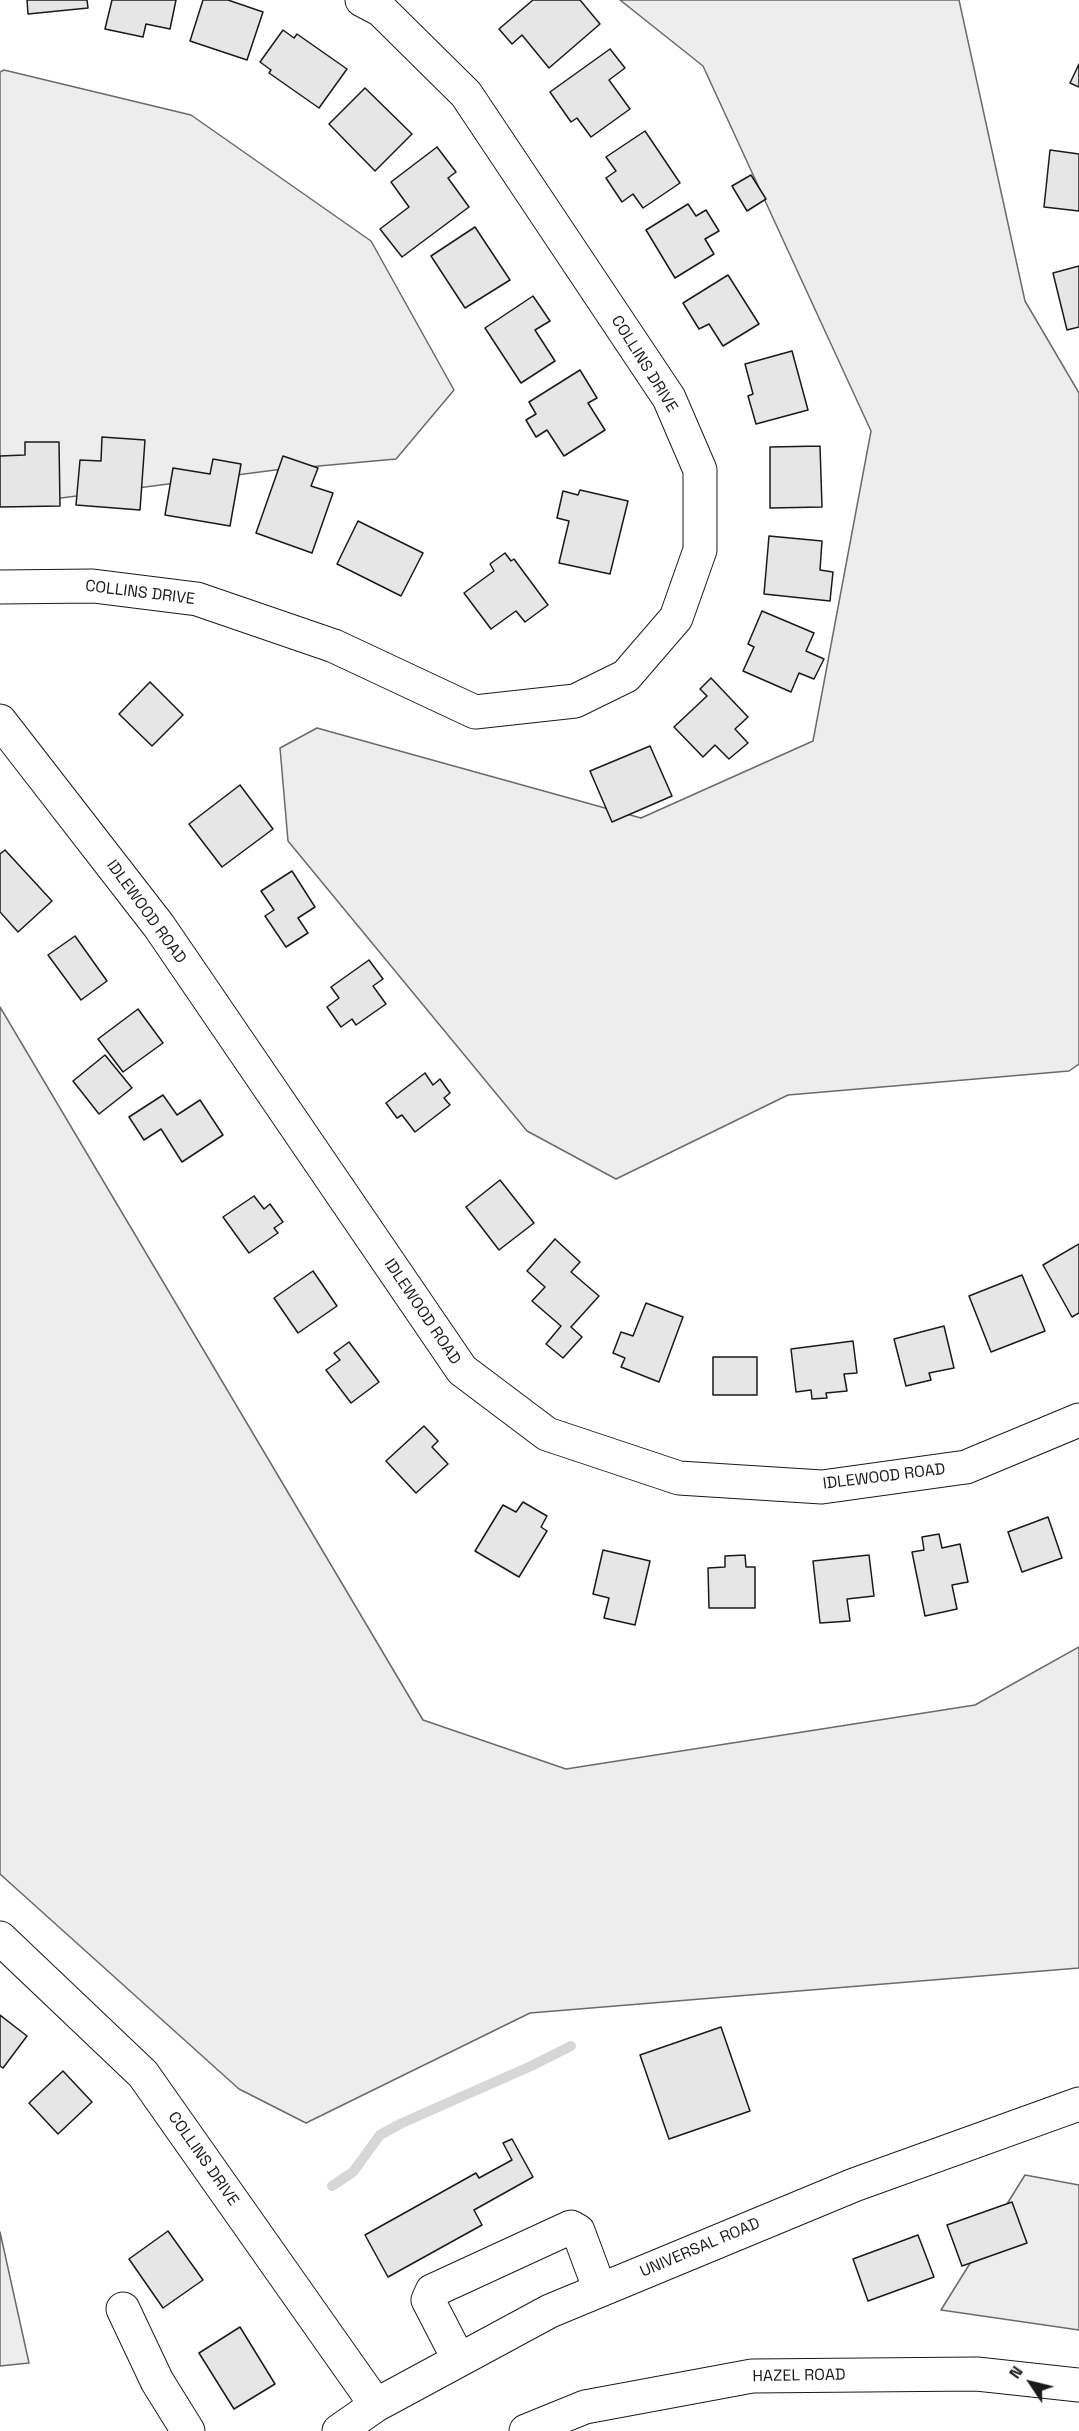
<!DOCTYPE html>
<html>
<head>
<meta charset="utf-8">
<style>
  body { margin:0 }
  #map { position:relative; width:1079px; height:2431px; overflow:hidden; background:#fff; font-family:"Space Grotesk",sans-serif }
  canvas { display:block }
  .north { position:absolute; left:1001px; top:2353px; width:60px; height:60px; -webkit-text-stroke:4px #fff; paint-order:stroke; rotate:305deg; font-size:16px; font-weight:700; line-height:24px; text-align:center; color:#1a1a1a }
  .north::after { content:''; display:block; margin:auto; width:21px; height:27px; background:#1a1a1a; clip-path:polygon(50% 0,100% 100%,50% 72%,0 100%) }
</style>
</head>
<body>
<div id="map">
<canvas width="1079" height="2431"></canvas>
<div class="north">N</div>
</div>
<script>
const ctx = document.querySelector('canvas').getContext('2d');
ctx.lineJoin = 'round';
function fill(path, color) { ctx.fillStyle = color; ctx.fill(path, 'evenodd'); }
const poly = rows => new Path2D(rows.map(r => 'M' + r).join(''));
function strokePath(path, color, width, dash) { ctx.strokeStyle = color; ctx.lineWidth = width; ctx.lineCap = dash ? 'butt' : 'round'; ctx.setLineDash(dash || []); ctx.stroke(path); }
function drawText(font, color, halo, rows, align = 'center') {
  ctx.font = font + ' "Space Grotesk",sans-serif'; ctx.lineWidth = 4.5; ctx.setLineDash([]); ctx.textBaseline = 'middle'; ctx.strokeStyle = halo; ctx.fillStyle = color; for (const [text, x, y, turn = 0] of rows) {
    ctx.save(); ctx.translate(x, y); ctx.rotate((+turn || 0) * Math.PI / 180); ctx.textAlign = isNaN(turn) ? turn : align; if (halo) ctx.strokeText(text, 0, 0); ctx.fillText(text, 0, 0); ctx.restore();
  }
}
const built = poly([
  [620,0,959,0,1025,301,1079,393,1079,1064,1069,1071,788,1095,616,1179,527,1131,288,841,280,748,317,728,641,818,813,741,871,431,703,66,620,0],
  [4,70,191,115,371,241,454,390,396,459,275,470,0,506,0,72,4,70],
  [0,1007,423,1720,566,1769,975,1705,1079,1647,1079,1968,530,2013,306,2123,239,2089,0,1874,0,1007],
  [1025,2175,1079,2185,1079,2330,941,2310,1025,2175],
  [0,2232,29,2363,0,2366,0,2232]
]);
const stream = poly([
  [332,2186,353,2172,380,2135,402,2123,529,2067,571,2046]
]);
const building = poly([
  [27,0,87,0,88,8,28,14,27,0],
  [112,0,176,0,170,29,146,24,143,37,105,29,112,0],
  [203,0,228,0,263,12,247,60,190,41,203,0],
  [533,0,580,0,600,24,549,68,522,35,512,44,499,29,533,0],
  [283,30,294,38,297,34,347,69,319,108,269,73,271,70,260,62,283,30],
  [610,49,625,68,609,80,630,109,591,137,577,118,571,122,550,92,610,49],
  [1079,64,1079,87,1070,83,1079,64],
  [365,88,412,134,375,171,329,124,365,88],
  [645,131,680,183,643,208,633,194,622,202,606,178,616,171,606,157,645,131],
  [437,147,456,172,448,178,469,207,402,257,380,229,409,207,391,182,437,147],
  [1050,150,1079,154,1079,211,1044,207,1050,150],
  [751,175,766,199,747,211,732,186,751,175],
  [688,204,696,216,706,210,719,231,705,239,714,254,675,278,646,230,688,204],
  [475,227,510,280,465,308,431,256,475,227],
  [1079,266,1079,327,1067,330,1053,273,1079,266],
  [728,275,759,324,723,346,709,324,699,329,683,303,728,275],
  [533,296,550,321,535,330,555,361,521,383,485,328,533,296],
  [792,351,808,410,756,424,748,396,753,394,745,364,792,351],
  [580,370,597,398,588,403,605,430,564,456,547,430,536,437,526,420,536,414,529,402,580,370],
  [102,437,145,440,140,510,76,505,80,460,101,461,102,437],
  [25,442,59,442,60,506,0,507,0,456,25,455,25,442],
  [820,446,822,507,770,508,770,447,820,446],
  [283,456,318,468,311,486,333,493,312,553,256,533,283,456],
  [213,459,241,464,230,526,165,515,173,468,210,474,213,459],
  [580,490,628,501,610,574,559,563,569,521,557,518,563,491,578,495,580,490],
  [358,521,423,553,401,596,337,564,358,521],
  [769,536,822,541,820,570,833,572,830,601,764,594,769,536],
  [505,553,511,561,514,559,548,605,525,622,516,611,491,629,464,593,494,571,490,564,505,553],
  [762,611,814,633,806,651,824,659,814,679,799,673,791,692,743,671,754,647,748,644,762,611],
  [711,678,748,717,735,729,748,743,729,759,715,745,703,757,674,727,707,696,700,689,711,678],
  [150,682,183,715,152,746,119,714,150,682],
  [650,746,672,796,612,822,590,771,650,746],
  [240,785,273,829,222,867,189,824,240,785],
  [5,850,52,901,18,932,0,912,0,854,5,850],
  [292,871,315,907,298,918,308,933,286,947,265,916,274,910,261,891,292,871],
  [75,936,107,981,81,1000,48,955,75,936],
  [369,960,383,979,373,986,386,1004,356,1025,352,1019,341,1027,327,1007,339,998,331,987,369,960],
  [138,1009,163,1043,123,1072,98,1039,138,1009],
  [105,1055,132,1088,99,1114,73,1081,105,1055],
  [425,1073,433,1085,440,1079,450,1093,444,1098,450,1105,415,1132,402,1115,397,1118,386,1103,425,1073],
  [163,1095,177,1115,200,1100,223,1135,182,1162,161,1129,144,1140,129,1117,163,1095],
  [500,1180,534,1223,499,1250,466,1207,500,1180],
  [254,1196,264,1209,270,1204,283,1222,274,1228,278,1233,249,1253,223,1217,254,1196],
  [555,1239,580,1262,571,1272,599,1296,571,1327,582,1337,563,1358,546,1344,561,1326,532,1301,545,1287,527,1271,555,1239],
  [1079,1244,1079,1313,1072,1317,1043,1265,1079,1244],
  [313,1271,337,1306,298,1333,274,1298,313,1271],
  [1022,1275,1045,1331,991,1352,969,1296,1022,1275],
  [646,1303,683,1317,659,1382,621,1367,625,1358,613,1353,621,1332,633,1336,646,1303],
  [944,1326,954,1368,929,1373,931,1380,906,1386,894,1339,944,1326],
  [853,1341,857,1373,844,1374,847,1391,826,1393,827,1398,812,1399,811,1390,796,1392,791,1349,853,1341],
  [349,1342,379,1382,351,1403,326,1370,340,1360,334,1353,349,1342],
  [713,1357,757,1357,757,1395,713,1395,713,1357],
  [424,1426,438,1441,432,1447,448,1464,416,1493,386,1461,424,1426],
  [523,1502,547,1516,541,1527,547,1531,519,1577,475,1551,503,1505,516,1512,523,1502],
  [1048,1517,1062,1558,1022,1572,1008,1532,1048,1517],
  [939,1534,942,1548,960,1544,968,1582,952,1585,957,1609,925,1616,912,1552,924,1550,922,1537,939,1534],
  [603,1550,650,1561,635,1625,604,1618,609,1598,593,1594,603,1550],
  [745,1555,746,1567,755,1567,755,1608,709,1608,708,1568,725,1567,725,1556,745,1555],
  [869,1555,874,1596,847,1599,850,1621,820,1623,813,1561,869,1555],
  [0,2015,27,2036,3,2068,0,2066,0,2015],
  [721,2027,750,2111,669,2139,640,2055,721,2027],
  [63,2071,92,2102,58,2134,29,2103,63,2071],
  [512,2139,533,2177,474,2210,482,2225,388,2277,365,2235,476,2173,479,2178,512,2160,503,2143,512,2139],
  [1012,2202,1027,2243,962,2266,947,2225,1012,2202],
  [168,2231,203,2280,163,2308,129,2259,168,2231],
  [918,2235,934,2277,868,2301,853,2259,918,2235],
  [240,2327,275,2384,234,2409,199,2353,240,2327]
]);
const minor = poly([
  [0,587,93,586,197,599,334,646,475,712,575,701,626,676,676,618,700,550,700,470,669,398,466,94,381,10,362,0],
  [0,721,159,926,462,1370,547,1434,679,1478,822,1487,966,1467,1079,1420],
  [0,1938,143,2074,376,2405],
  [123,2309,157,2381,188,2431],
  [459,2360,428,2300,432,2291,571,2227,578,2231,600,2290],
  [339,2431,376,2405,550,2311,854,2185,1079,2104],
  [526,2431,585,2407,752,2376,977,2374,1079,2385]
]);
const streetNames = [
  ["COLLINS DRIVE",644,364,58],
  ["COLLINS DRIVE",140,593,7],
  ["IDLEWOOD ROAD",146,912,54],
  ["IDLEWOOD ROAD",422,1312,56],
  ["IDLEWOOD ROAD",884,1477,-7],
  ["COLLINS DRIVE",203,2159,55],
  ["UNIVERSAL ROAD",700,2248,-23],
  ["HAZEL ROAD",799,2376,-1]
];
fill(built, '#ededed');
strokePath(built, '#6a6a6a', 1.5);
strokePath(stream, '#d7d7d7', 10);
fill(building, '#e6e6e6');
strokePath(building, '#1a1a1a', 1.5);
strokePath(minor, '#1a1a1a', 35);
strokePath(minor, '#fff', 33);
drawText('16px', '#1a1a1a', '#fff', streetNames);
</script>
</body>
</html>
